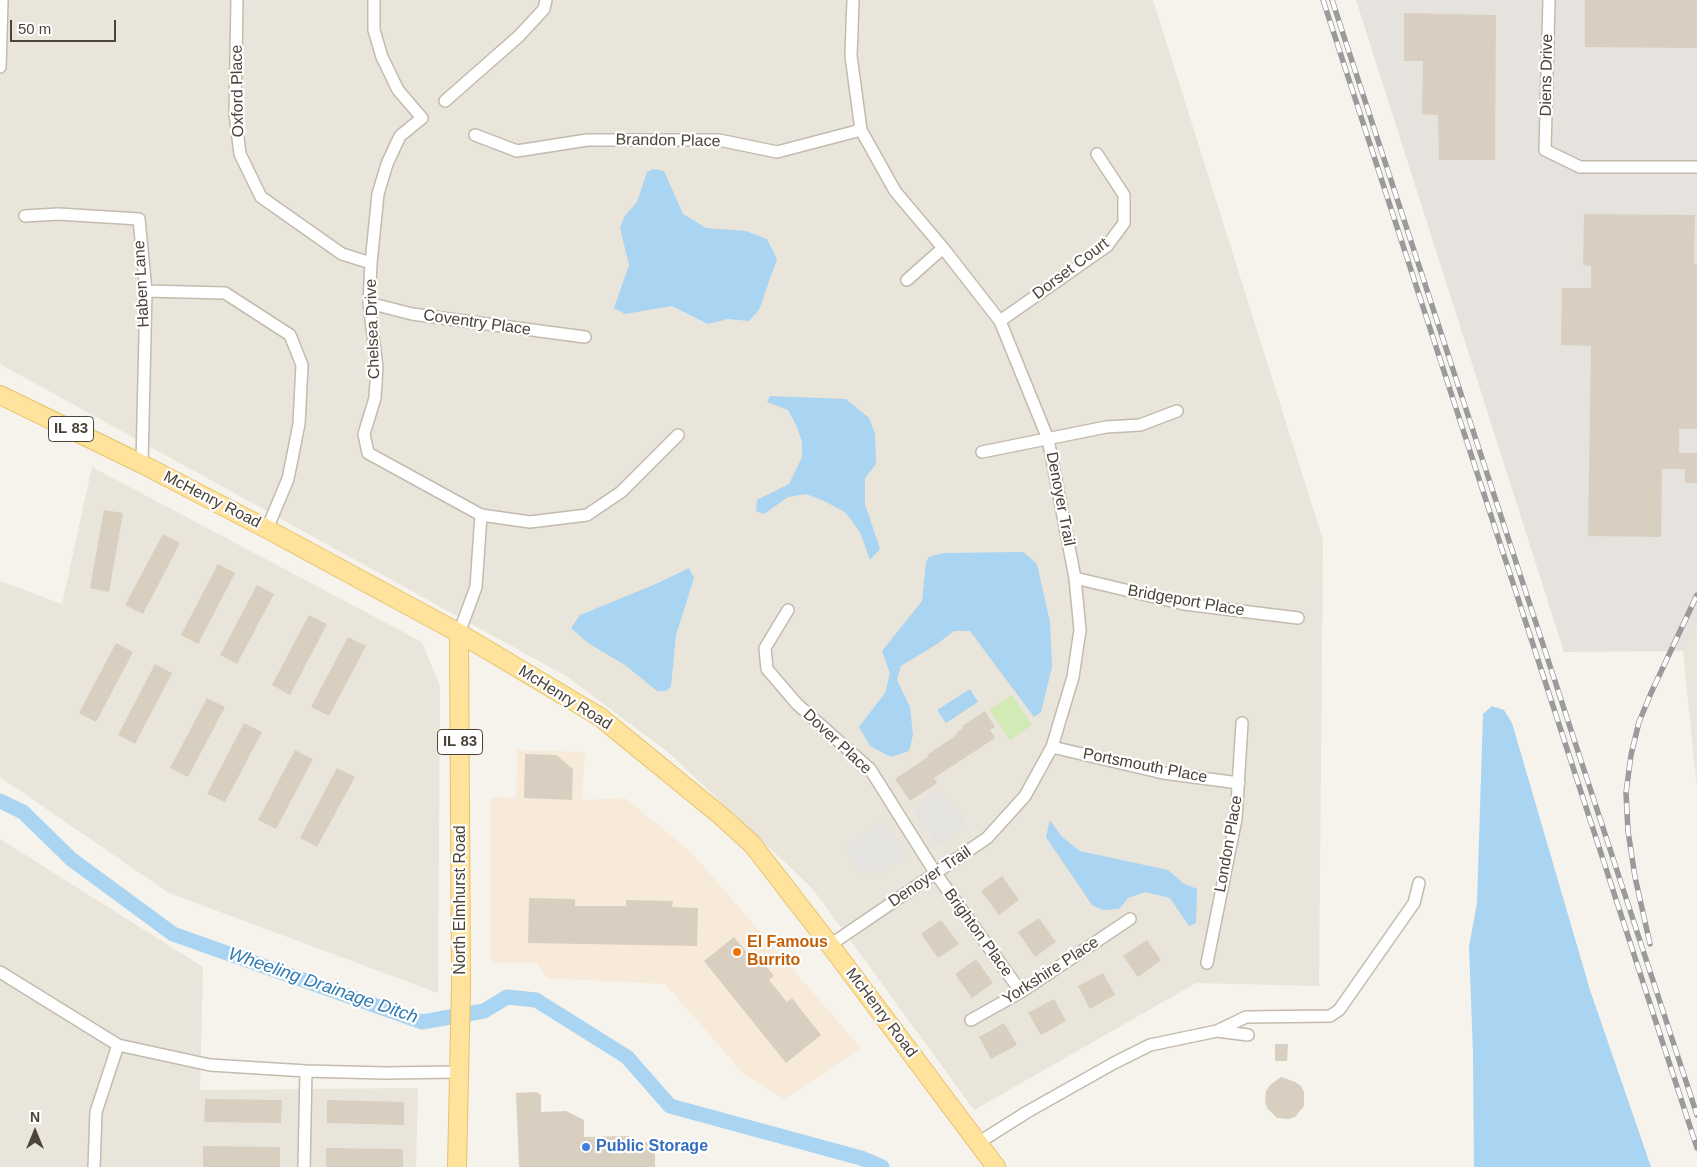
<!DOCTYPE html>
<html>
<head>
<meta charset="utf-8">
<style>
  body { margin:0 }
  #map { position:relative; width:1697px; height:1167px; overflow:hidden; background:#f6f3ec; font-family:Helvetica,sans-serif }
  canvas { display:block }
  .north { position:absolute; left:10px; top:1107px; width:50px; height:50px; -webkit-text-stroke:4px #fff; paint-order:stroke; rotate:0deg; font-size:14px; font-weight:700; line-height:20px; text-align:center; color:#4b4439 }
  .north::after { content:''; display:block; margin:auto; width:18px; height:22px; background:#4b4439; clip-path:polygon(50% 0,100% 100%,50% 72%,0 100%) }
  .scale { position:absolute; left:10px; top:20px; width:106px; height:22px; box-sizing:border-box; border:2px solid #4b4439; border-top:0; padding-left:6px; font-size:15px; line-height:18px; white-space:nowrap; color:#4b4439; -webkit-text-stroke:4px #fff; paint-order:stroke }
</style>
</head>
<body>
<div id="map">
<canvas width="1697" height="1167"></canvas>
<div class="north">N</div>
<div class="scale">50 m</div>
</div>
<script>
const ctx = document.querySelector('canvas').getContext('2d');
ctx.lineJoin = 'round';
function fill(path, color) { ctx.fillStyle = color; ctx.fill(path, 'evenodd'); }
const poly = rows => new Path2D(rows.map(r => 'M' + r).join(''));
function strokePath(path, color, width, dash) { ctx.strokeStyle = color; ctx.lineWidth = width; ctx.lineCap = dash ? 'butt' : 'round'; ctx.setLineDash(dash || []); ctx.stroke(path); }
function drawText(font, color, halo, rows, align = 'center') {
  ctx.font = font + ' Helvetica,sans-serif'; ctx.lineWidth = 4.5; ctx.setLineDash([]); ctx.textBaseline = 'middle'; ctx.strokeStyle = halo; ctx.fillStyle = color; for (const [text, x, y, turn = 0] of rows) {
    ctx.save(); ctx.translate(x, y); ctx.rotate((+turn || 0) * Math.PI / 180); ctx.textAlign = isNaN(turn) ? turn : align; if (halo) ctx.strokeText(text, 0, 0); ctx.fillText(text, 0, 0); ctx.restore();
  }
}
const residential = poly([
  [0,0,1153,0,1323,540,1319,986,1196,983,974,1110,812,888,668,752,566,676,0,364],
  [92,467,422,642,440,686,438,993,169,893,0,777,0,581,62,604],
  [1697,624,1697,790,1683,651],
  [0,839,203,967,200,1090,418,1088,416,1167,0,1167]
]);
const commercial = poly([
  [517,750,585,752,582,800,625,798,691,852,861,1048,784,1099,745,1075,665,984,547,978,537,963,491,963,490,797,516,798]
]);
const industrial = poly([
  [1356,0,1697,0,1697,624,1683,651,1564,652]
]);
const green = poly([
  [1012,695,1032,725,1010,740,989,710]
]);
const parking = poly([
  [941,788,967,826,938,846,912,807],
  [881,820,908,854,882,875,875,867,864,875,844,850]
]);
const water = poly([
  [653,169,664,171,683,214,706,228,746,231,767,239,777,259,759,310,749,321,728,319,708,324,672,306,625,314,614,308,629,265,620,228,624,217,637,202,647,172],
  [770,396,846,399,869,418,875,434,876,464,865,478,865,504,880,549,870,560,860,532,845,512,824,501,806,494,788,497,764,514,756,511,757,500,789,484,802,457,802,442,796,425,788,410,767,402],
  [1023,552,1037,564,1050,622,1052,667,1041,712,1034,717,970,631,954,631,937,644,901,666,897,680,910,707,913,735,909,751,891,757,870,746,859,727,885,693,890,673,882,651,922,601,926,562,929,557,943,553],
  [689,568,694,578,676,635,671,686,666,691,657,691,625,665,588,643,571,628,580,615,656,584],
  [970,689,978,702,946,723,937,710],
  [1492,706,1504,710,1512,723,1590,990,1651,1167,1474,1167,1473,1053,1469,947,1477,903,1483,714],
  [1050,820,1062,837,1080,851,1168,870,1183,883,1197,889,1196,923,1189,926,1170,898,1145,892,1128,898,1119,909,1103,910,1092,905,1046,837]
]);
const canal = poly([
  [0,801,23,812,71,859,173,934,422,1022,484,1011,507,997,536,1000,627,1057,670,1106,861,1158,882,1167]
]);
const building = poly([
  [1585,0,1697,0,1697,48,1585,47],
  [1404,13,1496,15,1495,160,1439,160,1438,115,1422,114,1423,61,1404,61],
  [1584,214,1695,215,1694,264,1697,264,1697,429,1679,429,1679,453,1697,453,1697,483,1685,483,1685,469,1662,469,1661,537,1588,536,1591,346,1561,345,1562,288,1591,288,1591,266,1583,265],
  [104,510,123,513,109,592,90,588],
  [163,534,180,543,143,614,125,605],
  [218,564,235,573,198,644,181,635],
  [257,585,274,594,237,664,220,655],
  [309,615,327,624,290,695,272,685],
  [348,637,366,646,329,716,311,707],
  [116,643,133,652,96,722,79,713],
  [155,664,172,673,135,744,118,735],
  [207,698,225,707,188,777,170,768],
  [985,711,995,727,990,730,995,738,934,778,937,783,910,801,895,779,928,757,927,755,958,734,956,733,963,728,962,726],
  [244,723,262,732,225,802,207,794],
  [295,750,313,759,276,829,258,820],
  [525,754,556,755,573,769,572,800,524,798],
  [337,768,355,777,317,847,300,838],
  [1002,876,1019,900,999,915,981,891],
  [529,898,575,899,575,906,626,906,626,900,673,901,672,907,698,908,697,946,528,943],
  [1039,918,1056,942,1035,957,1018,932],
  [941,920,959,944,938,958,921,934],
  [734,937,750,956,755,952,774,976,769,980,787,1002,792,998,821,1035,786,1063,704,961],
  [1147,940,1161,960,1138,977,1123,956],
  [976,959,993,983,972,998,955,974],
  [1103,973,1115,995,1090,1009,1078,986],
  [1054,999,1066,1021,1041,1035,1028,1013],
  [1004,1023,1017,1045,991,1059,979,1037],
  [1275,1044,1288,1044,1287,1061,1275,1061],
  [1281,1077,1295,1082,1301,1086,1304,1092,1304,1106,1295,1117,1289,1119,1277,1118,1268,1109,1265,1103,1266,1091,1270,1085],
  [537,1092,541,1095,541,1112,566,1111,584,1120,584,1137,629,1136,630,1142,655,1142,655,1167,519,1167,516,1093],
  [205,1099,282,1100,281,1123,204,1122],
  [327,1100,404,1102,404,1125,327,1123],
  [203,1146,280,1147,280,1167,203,1167],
  [326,1148,403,1149,403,1167,326,1167]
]);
const minor = poly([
  [237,0,235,114,240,154,261,197,342,254,371,263],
  [374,0,374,30,382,57,398,90,422,118,400,136,387,164,378,194,371,263,369,303,377,367,375,398,364,434,368,453,481,515,530,522,587,515,621,492,678,435],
  [1549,0,1545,150,1580,167,1697,167],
  [0,67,2,0],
  [445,101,519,36,544,9,546,0],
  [475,135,517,151,587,140,719,140,777,152,861,130],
  [25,216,58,214,139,219,146,291,142,464],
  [907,280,943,248],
  [146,291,225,293,290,335,302,365,299,424,288,479,267,529],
  [369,303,412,314,585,337],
  [1000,321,1107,246,1124,223,1124,195,1097,154],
  [982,452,1106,427,1140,425,1177,411],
  [1075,578,1184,604,1298,618],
  [788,610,765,648,767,669,797,704,870,769,936,874,1021,992],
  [459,633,476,587,481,515],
  [1052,747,1163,773,1239,783],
  [830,945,987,838,1025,796,1052,747,1073,677,1080,630,1075,578,1048,439,1000,321,943,248,895,191,861,130,851,56,853,0],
  [1207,963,1236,819,1242,723],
  [0,972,118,1045,210,1065,306,1071,384,1073,458,1072],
  [971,1020,1021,992,1130,919],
  [1217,1031,1248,1035],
  [978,1143,1027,1112,1114,1063,1150,1045,1217,1031,1246,1017,1330,1016,1339,1010,1414,903,1419,883],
  [94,1167,96,1112,118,1045],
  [304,1167,306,1071]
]);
const primary = poly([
  [0,395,142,464,267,529,459,633,600,717,720,815,752,844,830,945,996,1167],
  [457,1167,461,986,459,633]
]);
const rail = poly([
  [1323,0,1697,1148],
  [1332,0,1697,1115],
  [1650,944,1635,877,1628,831,1626,793,1631,755,1639,722,1651,693,1697,595]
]);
const markers = [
  [737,952,5,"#e8710a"],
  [586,1147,5,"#3f7fe0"]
];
const shields = [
  [71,429,45],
  [460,742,45]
];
const shieldNames = [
  ["IL 83",71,429],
  ["IL 83",460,742]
];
const streetNames = [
  ["Diens Drive",1547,75,-89],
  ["Oxford Place",238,91,-91],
  ["Brandon Place",668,141,1],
  ["Dorset Court",1071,269,-37],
  ["Haben Lane",142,284,-93],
  ["Coventry Place",477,323,8],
  ["Chelsea Drive",373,329,-92],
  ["Denoyer Trail",1060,499,79],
  ["McHenry Road",212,500,27],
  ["Bridgeport Place",1186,601,10],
  ["McHenry Road",565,698,32],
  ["Dover Place",837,742,43],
  ["Portsmouth Place",1145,766,11],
  ["London Place",1229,844,-80],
  ["Denoyer Trail",930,877,-34],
  ["North Elmhurst Road",461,900,-90],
  ["Brighton Place",978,933,54],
  ["Yorkshire Place",1051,971,-33],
  ["McHenry Road",881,1013,53]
];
const foodNames = [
  ["El Famous",747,943],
  ["Burrito",747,961]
];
const shopNames = [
  ["Public Storage",596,1147]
];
const waterNames = [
  ["Wheeling Drainage Ditch",323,986,19]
];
fill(residential, '#eae5da');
fill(commercial, '#f7ead8');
fill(industrial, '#e6e2dd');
fill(green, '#d2eab5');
fill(parking, '#e5e3e0');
fill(water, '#a9d4f2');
strokePath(canal, '#a9d4f2', 15);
fill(building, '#d8cfc1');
strokePath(minor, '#c2bbae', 14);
strokePath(primary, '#e6c16a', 20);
strokePath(minor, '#fff', 11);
strokePath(primary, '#ffe39c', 18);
strokePath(rail, '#9a9a9a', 5.5);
strokePath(rail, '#fff', 4, [11]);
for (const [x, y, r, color] of markers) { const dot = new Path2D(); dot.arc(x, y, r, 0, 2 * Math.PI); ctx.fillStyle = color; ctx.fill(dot); strokePath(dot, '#fff', 2); }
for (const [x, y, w] of shields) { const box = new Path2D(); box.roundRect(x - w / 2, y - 12.5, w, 25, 4); ctx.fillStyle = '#fff'; ctx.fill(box); strokePath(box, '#4b4439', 1); }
drawText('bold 15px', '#4b4439', null, shieldNames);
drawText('16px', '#4b4439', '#fff', streetNames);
drawText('bold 16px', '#c56008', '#fff', foodNames, 'left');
drawText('bold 16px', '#366cbe', '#fff', shopNames, 'left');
drawText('italic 18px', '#2e7ab2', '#fff', waterNames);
</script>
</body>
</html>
